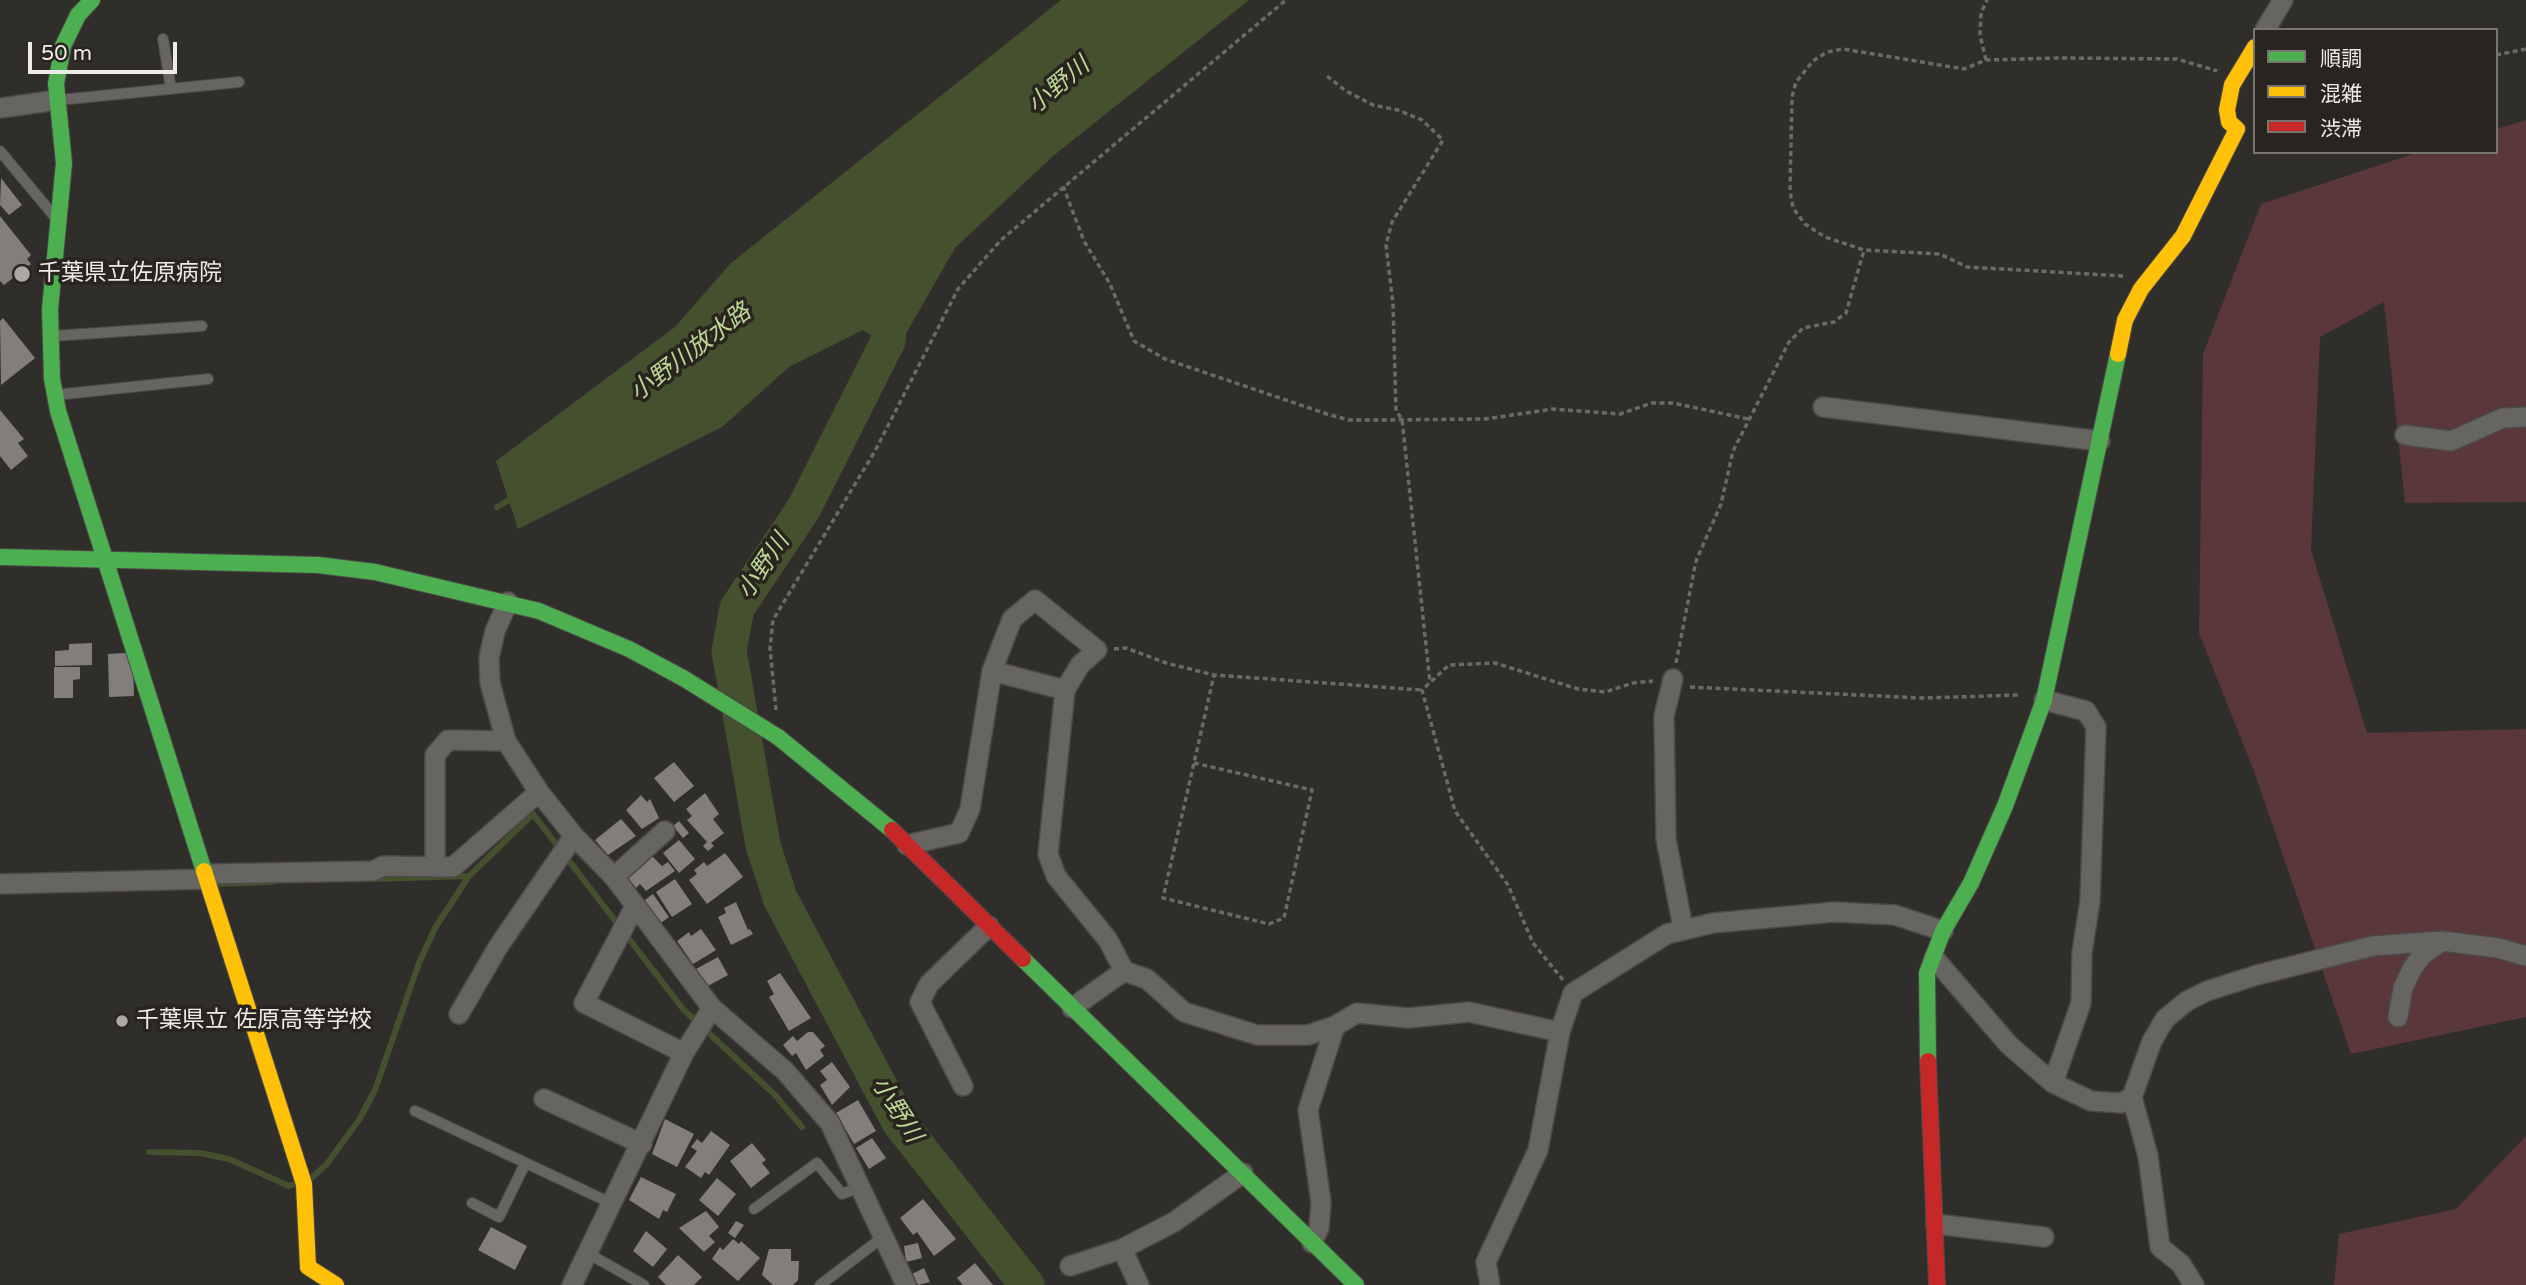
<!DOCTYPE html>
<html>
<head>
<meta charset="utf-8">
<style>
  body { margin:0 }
  #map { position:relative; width:2526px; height:1285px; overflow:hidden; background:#302e2b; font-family:"Varela Round","Noto Sans JP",sans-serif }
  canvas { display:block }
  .legend { position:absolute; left:2253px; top:28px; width:245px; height:126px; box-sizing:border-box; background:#29241f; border:2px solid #78746f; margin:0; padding:9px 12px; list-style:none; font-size:21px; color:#eeebe7 }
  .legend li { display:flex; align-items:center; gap:14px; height:35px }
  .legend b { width:35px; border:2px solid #78746f }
  .scale { position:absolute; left:28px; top:42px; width:149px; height:32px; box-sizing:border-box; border:4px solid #eeebe7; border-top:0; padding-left:9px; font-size:21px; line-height:24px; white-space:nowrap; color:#eeebe7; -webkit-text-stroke:5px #29241f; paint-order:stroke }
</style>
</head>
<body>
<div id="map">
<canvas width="2526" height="1285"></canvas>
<ul class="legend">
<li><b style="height:9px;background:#4caf50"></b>順調</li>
<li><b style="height:9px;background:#ffc107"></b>混雑</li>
<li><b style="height:9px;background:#c62828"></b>渋滞</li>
</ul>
<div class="scale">50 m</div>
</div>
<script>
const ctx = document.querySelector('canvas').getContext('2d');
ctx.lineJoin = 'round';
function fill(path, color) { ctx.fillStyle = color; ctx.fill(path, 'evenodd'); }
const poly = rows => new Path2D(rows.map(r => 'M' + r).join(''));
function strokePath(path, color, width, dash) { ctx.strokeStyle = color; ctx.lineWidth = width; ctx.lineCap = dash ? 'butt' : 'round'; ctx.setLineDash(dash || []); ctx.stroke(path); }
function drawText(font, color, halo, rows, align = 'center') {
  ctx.font = font + ' "Varela Round","Noto Sans JP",sans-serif'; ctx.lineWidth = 7; ctx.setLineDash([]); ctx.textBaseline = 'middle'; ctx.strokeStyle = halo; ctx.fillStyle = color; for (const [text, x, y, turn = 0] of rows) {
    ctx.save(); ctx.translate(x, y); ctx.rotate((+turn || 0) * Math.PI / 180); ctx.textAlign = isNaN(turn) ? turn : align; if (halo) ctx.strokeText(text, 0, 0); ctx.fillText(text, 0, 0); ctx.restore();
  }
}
const green = poly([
  [2526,120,2526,502,2405,503,2384,302,2320,337,2311,550,2367,733,2526,729,2526,1017,2351,1054,2255,774,2199,633,2203,354,2261,204,2419,152,2496,152,2496,129],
  [2526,1136,2526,1285,2334,1285,2339,1234,2456,1209]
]);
const water = poly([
  [1061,0,1249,0,1053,156,955,248,896,351,863,330,789,367,722,427,518,529,496,461,675,327,731,263]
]);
const stream = poly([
  [497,507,514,497],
  [373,879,469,876,533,814,683,1009,775,1095,802,1127],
  [215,884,271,882],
  [149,1152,200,1153,229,1159,289,1186,299,1183],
  [309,1180,326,1165,359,1120,375,1090,419,963,435,928,469,876]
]);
const river = poly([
  [892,300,888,341,804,508,737,608,729,651,763,845,780,898,899,1122,1027,1285]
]);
const building = poly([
  [1,178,22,205,9,215,0,205],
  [0,216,31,255,27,259,31,264,4,285,0,281],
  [3,318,35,358,1,385,0,321],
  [0,410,24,439,18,443,28,456,11,470,0,456],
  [92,643,92,665,55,666,55,651,69,650,69,644],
  [126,653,133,665,134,696,109,697,108,654],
  [54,667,80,667,80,679,73,680,73,698,54,698],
  [674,762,694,786,674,802,654,778],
  [705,793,719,814,713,819,724,833,711,843,714,846,708,851,703,846,707,842,687,820,692,816,686,809],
  [641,795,647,802,650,799,659,818,642,829,626,810],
  [621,819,636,836,608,855,595,840],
  [679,821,689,833,683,838,673,826],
  [679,840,695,859,679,873,663,853],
  [725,853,743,877,707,904,689,880,697,874,694,870,704,862,707,866],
  [650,854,662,866,668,862,675,871,646,891,640,884,636,888,624,873],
  [675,879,692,904,672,917,656,892],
  [653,894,669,917,658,925,642,902],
  [736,902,748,930,750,929,753,934,731,945,718,917,726,913,724,908],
  [701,929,716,950,693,964,677,941,689,932,691,936],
  [718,957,728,975,706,987,696,969],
  [780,973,811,1018,789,1031,769,997,774,994,767,981],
  [808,1032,813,1032,825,1046,820,1050,824,1056,806,1070,796,1053,792,1056,783,1045,793,1036,797,1041],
  [832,1062,850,1087,832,1105,820,1085,827,1080,820,1071],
  [858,1100,876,1131,854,1144,836,1113],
  [665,1119,694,1134,677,1167,652,1154],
  [711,1131,730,1145,709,1175,705,1172,701,1178,685,1167,697,1151,691,1147,697,1139,702,1143],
  [872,1138,886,1158,869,1169,856,1148],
  [752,1143,766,1160,762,1163,770,1173,751,1188,730,1161],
  [641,1177,676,1194,667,1212,663,1210,659,1219,629,1200],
  [717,1178,736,1194,718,1216,699,1200],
  [923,1199,956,1239,934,1256,917,1232,913,1235,900,1218],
  [706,1211,719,1227,709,1236,715,1242,704,1252,679,1228],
  [736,1221,744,1225,735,1238,728,1233],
  [491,1227,527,1246,515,1270,478,1250],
  [646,1231,667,1249,653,1267,633,1251],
  [733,1239,739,1244,741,1241,760,1258,738,1281,712,1259,720,1247,723,1250],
  [918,1243,922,1258,906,1262,904,1246],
  [769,1249,791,1249,791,1261,799,1261,798,1280,793,1285,773,1285,762,1275],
  [678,1255,702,1277,694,1285,666,1285,658,1277],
  [975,1263,993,1285,963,1285,957,1278],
  [924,1268,930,1282,918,1285,912,1274]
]);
const path = poly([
  [2496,55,2526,49],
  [1986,60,1980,35,1981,13,1987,0],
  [1327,76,1346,91,1373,105,1398,110,1422,120,1443,140,1392,222,1386,245,1393,304,1396,411,1402,419,1430,683],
  [1063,186,1084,241,1110,284,1134,341,1165,359,1327,414,1349,420,1377,420,1485,419,1552,409,1620,414,1652,403,1673,403,1748,419],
  [2123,276,1967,267,1940,254,1864,250,1825,237,1805,224,1793,208,1790,191,1792,97,1796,82,1813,61,1827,52,1843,49,1964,69,1986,60,2058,58,2177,59,2217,71],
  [1114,649,1126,648,1166,663,1214,675,1422,690],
  [1676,663,1696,561,1721,504,1733,451,1789,342,1803,328,1834,322,1846,313,1864,250],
  [1690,687,1922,698,2021,695],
  [776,710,770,648,773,620,875,451,958,289,1001,240,1286,0],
  [1194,763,1312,790,1284,918,1269,924,1163,898,1194,763,1214,675],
  [1563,980,1533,943,1508,885,1455,811,1422,690,1449,665,1495,663,1578,689,1605,692,1633,683,1653,681]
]);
const lane = poly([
  [163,39,171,89],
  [59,100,239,82],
  [0,151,54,216],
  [52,336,202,326],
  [55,395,208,379],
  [415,1111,613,1204],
  [472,1203,499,1217,525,1164],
  [754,1209,817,1163,842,1194,860,1187],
  [589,1254,644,1285],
  [820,1285,883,1237]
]);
const street = poly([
  [2265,30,2283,0],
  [0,108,57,100],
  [1823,407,2100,441],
  [2405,435,2451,441,2503,418,2526,417],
  [508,602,495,631,489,658,490,683,506,741,539,792,574,836,614,877,712,1008,785,1071,830,1123,906,1285],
  [992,671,1065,690],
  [1673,679,1664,716,1666,839,1683,928],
  [2044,700,2086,711,2096,727,2090,901,2082,952,2081,1003,2053,1083],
  [907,845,959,833,970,809,992,671,1012,619,1035,600,1097,650,1080,665,1065,690,1048,854,1056,876,1108,940,1124,971,1072,1008],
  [435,867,435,755,448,740,506,741],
  [207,874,373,871,383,866,453,867,539,792],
  [614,877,665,831],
  [0,884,209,879],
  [635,906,584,1003,684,1053],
  [1934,958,2009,1045,2053,1083,2091,1101,2121,1103,2132,1097],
  [1124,971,1147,979,1184,1012,1257,1035,1308,1035,1335,1026,1357,1013,1408,1018,1469,1012,1560,1032],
  [459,1014,498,947,574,836],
  [2398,1017,2403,988,2412,969,2422,955,2442,941],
  [963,1086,920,1002,929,984,989,926],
  [544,1099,642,1144],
  [1936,1224,2044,1237],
  [1312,1243,1319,1228,1321,1202,1308,1110,1335,1026],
  [1122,1249,1139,1285],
  [1070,1266,1122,1249,1174,1222,1243,1173],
  [572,1285,684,1053,712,1008],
  [1490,1285,1486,1262,1538,1150,1560,1032,1573,993,1667,934,1713,923,1834,912,1895,915,1943,931],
  [2194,1285,2181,1264,2160,1247,2148,1156,2132,1097,2152,1041,2165,1019,2187,1001,2207,991,2257,975,2373,946,2442,941,2498,948,2526,956]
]);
const fast = poly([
  [92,0,78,15,63,46,56,84,64,163,50,309,52,379,58,411,204,871],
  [0,557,318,565,375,572,539,611,629,649,683,678,778,737,892,830],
  [1023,959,1356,1285],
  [1928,1061,1927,973,1943,931,1971,883,2005,806,2044,700,2118,354]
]);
const slow = poly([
  [2118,354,2125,320,2141,289,2183,236,2237,129,2229,122,2227,110,2232,85,2255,47],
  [204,871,304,1184,308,1267,336,1285]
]);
const jam = poly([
  [892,830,1023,959],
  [1928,1061,1937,1285]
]);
const markers = [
  [22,274,9,"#aca9a5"],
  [122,1021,7,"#aca9a5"]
];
const poiNames = [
  ["千葉県立佐原病院",38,274],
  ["千葉県立 佐原高等学校",136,1021]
];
const waterNames = [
  ["小野川",1059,86,-40],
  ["小野川放水路",691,353,-37],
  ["小野川",764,567,-56],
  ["小野川",896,1110,58]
];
fill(green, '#5a3739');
fill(water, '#45512e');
strokePath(stream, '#45512e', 6);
strokePath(river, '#45512e', 35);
fill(building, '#817e7c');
strokePath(lane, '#4c4946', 12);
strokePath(street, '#4c4946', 22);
strokePath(fast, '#4c4946', 18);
strokePath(slow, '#4c4946', 18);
strokePath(jam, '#4c4946', 18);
strokePath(path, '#6c6a67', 3.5, [5, 3.5]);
strokePath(lane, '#676562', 10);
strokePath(street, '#676562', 19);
strokePath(fast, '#4caf50', 16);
strokePath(slow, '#ffc107', 16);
strokePath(jam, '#c62828', 16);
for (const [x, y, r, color] of markers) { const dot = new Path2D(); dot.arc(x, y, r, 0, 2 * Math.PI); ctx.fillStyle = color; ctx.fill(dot); strokePath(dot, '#29241f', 2.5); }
drawText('23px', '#eeebe7', '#29241f', poiNames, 'left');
drawText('italic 24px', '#bdd794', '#29241f', waterNames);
</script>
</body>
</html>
